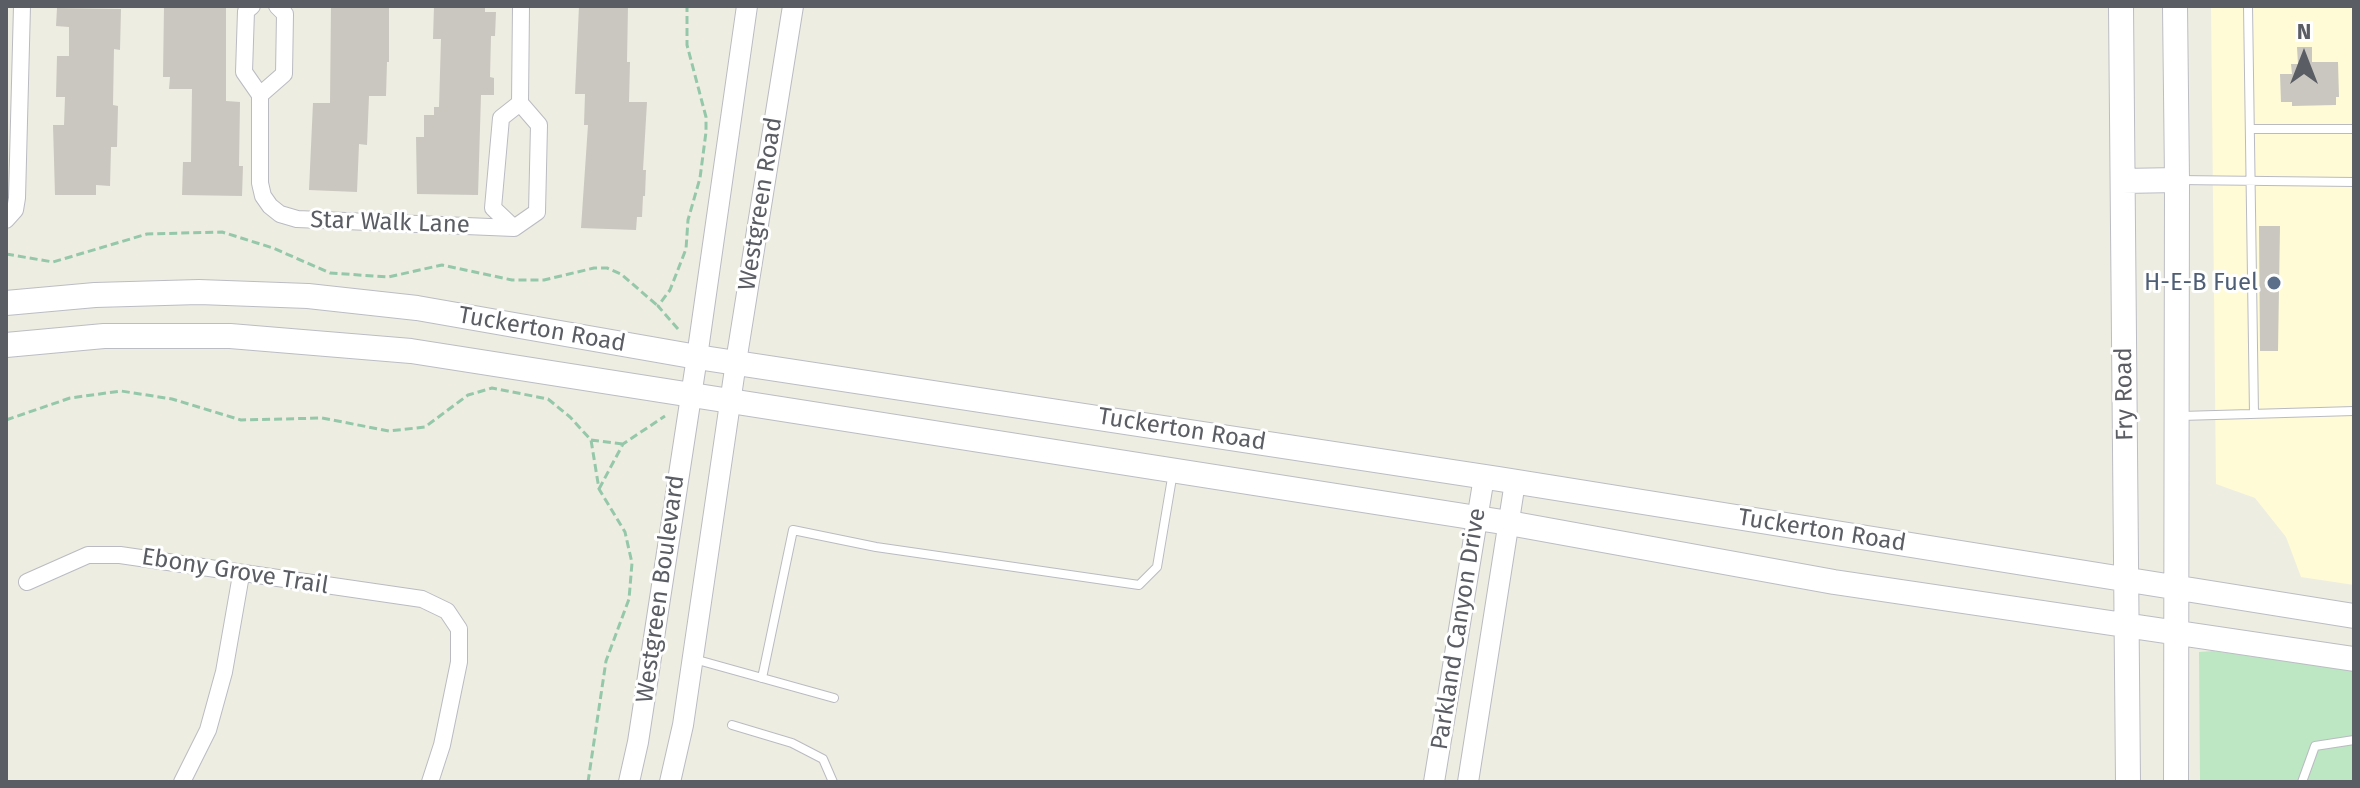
<!DOCTYPE html>
<html>
<head>
<meta charset="utf-8">
<style>
  body { margin:0 }
  #map { position:relative; width:2360px; height:788px; overflow:hidden; background:#eeede2; font-family:"Fira Sans",sans-serif }
  canvas { display:block }
  .frame { position:absolute; inset:0; border:8px solid #5a5d64; pointer-events:none }
  .north { position:absolute; left:2264px; top:16px; width:80px; height:80px; -webkit-text-stroke:6px #fff; paint-order:stroke; rotate:0deg; font-size:22px; font-weight:700; line-height:32px; text-align:center; color:#5a5d64 }
  .north::after { content:''; display:block; margin:auto; width:28px; height:36px; background:#5a5d64; clip-path:polygon(50% 0,100% 100%,50% 72%,0 100%) }
</style>
</head>
<body>
<div id="map">
<canvas width="2360" height="788"></canvas>
<div class="frame"></div>
<div class="north">N</div>
</div>
<script>
const ctx = document.querySelector('canvas').getContext('2d');
ctx.lineJoin = 'round';
function fill(path, color) { ctx.fillStyle = color; ctx.fill(path, 'evenodd'); }
const poly = rows => new Path2D(rows.map(r => 'M' + r).join(''));
function strokePath(path, color, width, dash) { ctx.strokeStyle = color; ctx.lineWidth = width; ctx.lineCap = dash ? 'butt' : 'round'; ctx.setLineDash(dash || []); ctx.stroke(path); }
function drawText(font, color, halo, rows, align = 'center') {
  ctx.font = font + ' "Fira Sans",sans-serif'; ctx.lineWidth = 6; ctx.setLineDash([]); ctx.textBaseline = 'middle'; ctx.strokeStyle = halo; ctx.fillStyle = color; for (const [text, x, y, turn = 0] of rows) {
    ctx.save(); ctx.translate(x, y); ctx.rotate((+turn || 0) * Math.PI / 180); ctx.textAlign = isNaN(turn) ? turn : align; if (halo) ctx.strokeText(text, 0, 0); ctx.fillText(text, 0, 0); ctx.restore();
  }
}
const commercial = poly([
  [2211,6,2354,6,2354,585,2301,577,2286,537,2255,498,2216,484]
]);
const green = poly([
  [2213,651,2354,671,2354,782,2200,782,2199,652]
]);
const building = poly([
  [164,6,226,6,226,101,240,102,239,166,243,166,242,196,182,195,183,162,191,162,192,89,169,89,170,77,163,77],
  [331,6,389,6,389,62,387,62,386,96,369,96,367,145,359,144,357,192,309,190,313,103,330,103],
  [434,6,485,6,485,12,496,12,495,36,491,36,490,77,494,78,494,95,481,95,478,195,417,194,416,137,424,137,424,115,434,115,434,107,439,107,441,39,433,39],
  [579,6,628,6,627,62,630,62,629,102,647,102,643,170,646,170,645,196,643,196,642,217,637,217,636,230,581,228,588,125,584,125,585,94,575,94],
  [57,8,121,9,120,50,114,49,113,105,118,106,117,147,111,147,110,186,96,185,96,195,55,195,53,125,64,125,65,97,56,97,57,56,69,56,69,27,56,26],
  [2297,47,2312,47,2312,62,2338,62,2339,97,2336,97,2336,105,2292,106,2292,102,2281,102,2280,74,2292,74,2291,64,2298,64],
  [2259,226,2280,226,2278,351,2260,351]
]);
const path = poly([
  [6,254,53,262,147,234,222,232,273,248,330,273,388,277,442,265,512,280,544,280,594,268,607,268,621,274,658,306],
  [678,329,658,306,670,290,686,249,688,220,700,178,706,132,706,117,687,45,687,6],
  [6,420,70,398,121,391,172,399,241,420,322,418,389,431,425,427,468,395,492,388,548,399,570,417,591,440,599,489,625,532,632,563,629,599,606,661,588,782],
  [591,440,623,444],
  [599,489,623,444,665,416]
]);
const service = poly([
  [2248,6,2254,414],
  [2250,129,2354,129],
  [2178,180,2354,182],
  [2181,416,2354,411],
  [694,659,834,698],
  [762,678,793,530,876,547,1139,585,1157,567,1173,472],
  [732,725,792,743,823,759,833,782],
  [2302,782,2315,746,2354,740]
]);
const minor = poly([
  [252,6,246,11,244,72,260,95,260,183,263,196,270,206,280,214,297,219,514,228],
  [260,95,284,74,285,14,277,6],
  [6,220,15,210,17,198,22,6],
  [514,228,537,212,539,125,520,103,521,6],
  [514,228,493,208,501,118,520,103],
  [27,582,88,555,120,555,422,599,447,611,459,629,459,662,442,745,430,782],
  [182,782,208,730,224,672,241,575]
]);
const tertiary = poly([
  [629,782,638,742,697,357,747,6],
  [670,782,683,725,736,362,793,6],
  [1434,782,1484,477],
  [1468,782,1515,482]
]);
const secondary = poly([
  [2121,6,2128,782],
  [2175,6,2177,180,2176,782],
  [2123,181,2177,180],
  [6,303,95,295,199,292,308,296,417,308,697,357,1499,479,2354,616],
  [6,345,104,336,230,336,411,351,1509,523,1834,582,2354,659]
]);
const markers = [
  [2274,283,8,"#5c6f8a"]
];
const streetNames = [
  ["Westgreen Road",761,204,-81],
  ["Star Walk Lane",390,223,2],
  ["Tuckerton Road",542,330,10],
  ["Fry Road",2125,394,-91],
  ["Tuckerton Road",1182,430,9],
  ["Tuckerton Road",1822,531,9],
  ["Ebony Grove Trail",235,572,9],
  ["Westgreen Boulevard",661,589,-82],
  ["Parkland Canyon Drive",1459,629,-81]
];
const serviceNames = [
  ["H-E-B Fuel",2258,283]
];
fill(commercial, '#fffbd6');
fill(green, '#bde7c3');
fill(building, '#c9c7bf');
strokePath(service, '#babbc2', 10);
strokePath(minor, '#babbc2', 18);
strokePath(tertiary, '#babbc2', 22);
strokePath(secondary, '#bbbdc4', 26);
strokePath(path, '#95c8ab', 3, [8, 4]);
strokePath(service, '#fff', 8);
strokePath(minor, '#fff', 16);
strokePath(tertiary, '#fff', 20);
strokePath(secondary, '#fff', 24);
for (const [x, y, r, color] of markers) { const dot = new Path2D(); dot.arc(x, y, r, 0, 2 * Math.PI); ctx.fillStyle = color; ctx.fill(dot); strokePath(dot, '#fff', 3); }
drawText('24px', '#5a5d64', '#fff', streetNames);
drawText('24px', '#4e5e75', '#fff', serviceNames, 'right');
</script>
</body>
</html>
